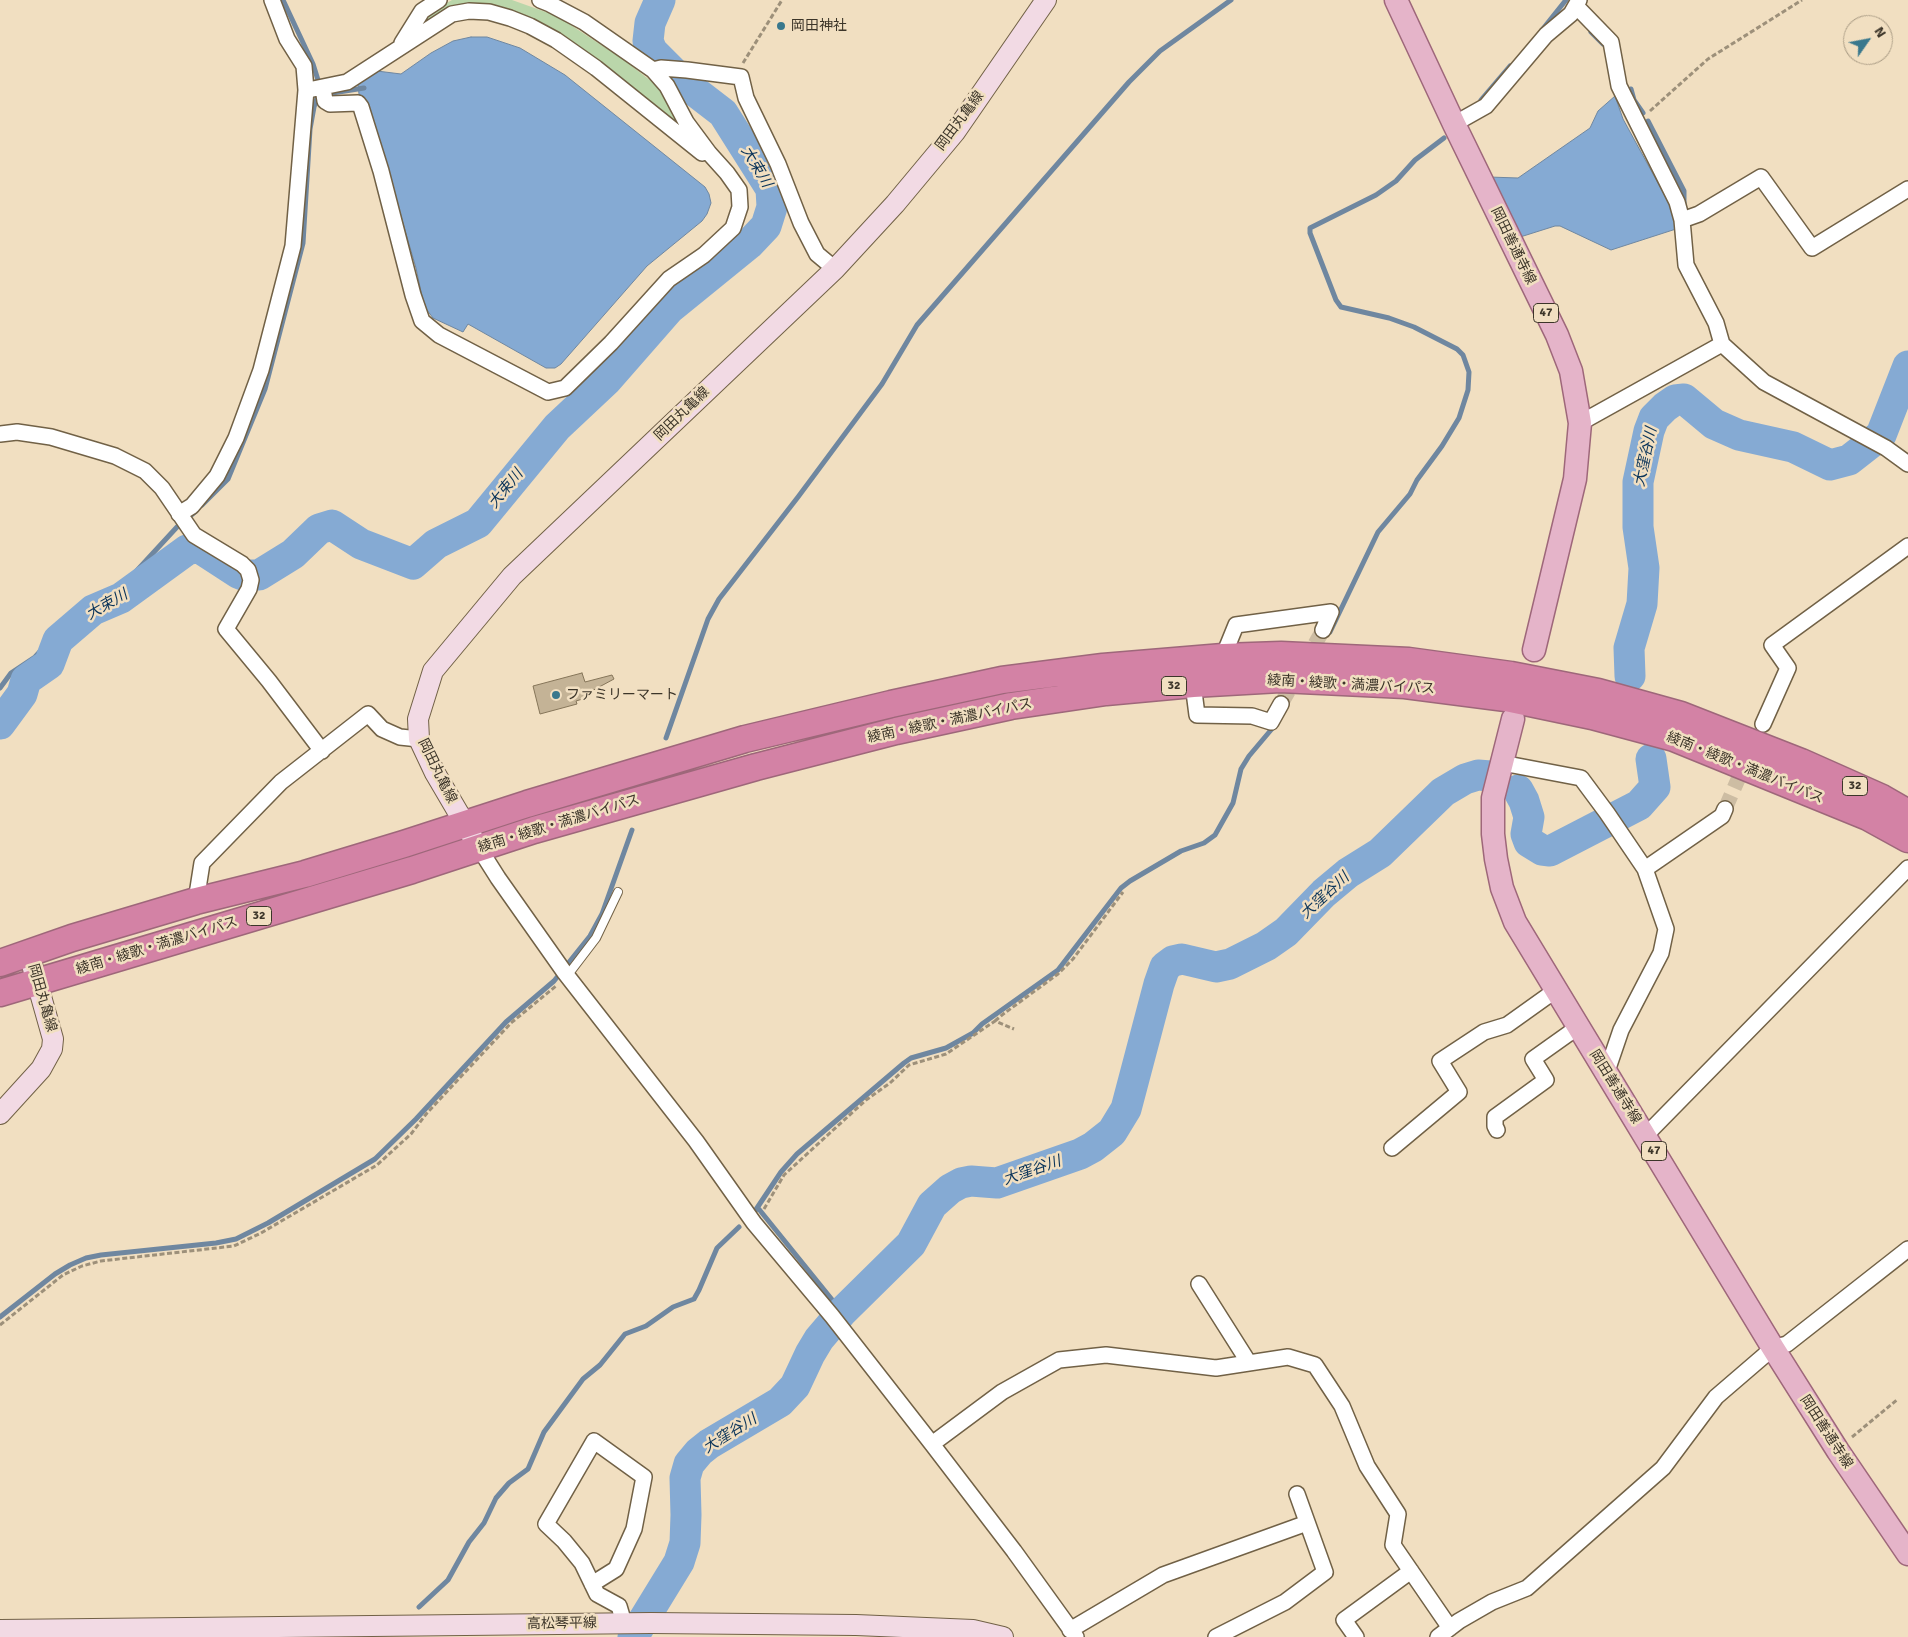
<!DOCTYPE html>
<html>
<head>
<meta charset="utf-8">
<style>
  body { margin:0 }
  #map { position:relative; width:1908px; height:1637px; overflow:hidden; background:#f1dfc1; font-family:Signika,sans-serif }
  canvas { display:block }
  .north { position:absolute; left:1843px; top:15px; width:50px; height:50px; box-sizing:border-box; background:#f1dfc1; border:1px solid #a99b84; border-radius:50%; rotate:57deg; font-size:14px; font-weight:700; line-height:20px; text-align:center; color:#3c3529 }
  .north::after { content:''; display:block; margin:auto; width:18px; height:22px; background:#39788d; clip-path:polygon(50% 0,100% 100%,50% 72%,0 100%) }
</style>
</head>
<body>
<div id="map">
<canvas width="1908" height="1637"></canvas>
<div class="north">N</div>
</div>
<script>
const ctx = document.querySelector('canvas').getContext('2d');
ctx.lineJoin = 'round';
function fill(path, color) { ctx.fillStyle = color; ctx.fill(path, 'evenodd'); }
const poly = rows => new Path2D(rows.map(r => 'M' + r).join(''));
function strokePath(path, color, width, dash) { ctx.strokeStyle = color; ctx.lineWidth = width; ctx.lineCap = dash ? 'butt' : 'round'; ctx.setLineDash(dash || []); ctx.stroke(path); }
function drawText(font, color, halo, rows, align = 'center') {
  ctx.font = font + ' Signika,"Noto Sans JP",sans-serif'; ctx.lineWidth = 5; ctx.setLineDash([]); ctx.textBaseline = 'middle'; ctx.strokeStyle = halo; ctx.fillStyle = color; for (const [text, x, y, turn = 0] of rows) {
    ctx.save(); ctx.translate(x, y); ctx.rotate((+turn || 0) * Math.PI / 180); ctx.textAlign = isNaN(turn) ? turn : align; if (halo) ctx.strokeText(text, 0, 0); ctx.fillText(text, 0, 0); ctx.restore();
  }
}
const green = poly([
  [452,0,512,0,557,16,624,60,660,88,694,141,571,44,485,6,413,32,425,15]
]);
const water = poly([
  [471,37,487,37,520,48,565,75,705,187,709,194,711,203,707,214,702,221,647,266,561,364,555,368,546,368,468,324,463,332,433,318,424,306,416,268,369,107,359,94,358,84,377,71,401,74,431,53,453,41,471,37],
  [1615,96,1623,119,1671,207,1676,229,1611,250,1560,226,1555,226,1517,238,1489,177,1518,178,1590,128,1598,111,1615,96]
]);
const stream = poly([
  [1542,30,1566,0],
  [1591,32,1603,44],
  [1631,89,1634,100,1643,113],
  [326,94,364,88],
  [1481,100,1510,66],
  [1648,121,1684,191,1684,205],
  [202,505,228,479,265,389,303,243,310,129,314,107,318,95,318,80,313,64,283,0],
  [1330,632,1378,532,1410,494,1417,480,1442,446,1459,418,1468,390,1469,372,1463,355,1457,349,1414,327,1389,318,1341,307,1336,300,1310,233,1310,228,1376,195,1396,181,1415,160,1444,138],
  [0,688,11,673,35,657,73,615,87,603,114,591,130,578,177,527,196,511],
  [666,738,708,619,719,599,798,497,882,384,917,325,1129,82,1160,51,1231,0],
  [758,1208,842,1312],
  [755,1211,781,1172,797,1154,904,1063,911,1058,946,1048,973,1033,982,1024,1058,970,1121,888,1130,881,1181,851,1204,843,1215,835,1233,803,1241,769,1249,756,1276,724],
  [0,1317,55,1274,70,1265,86,1258,101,1255,216,1243,236,1239,268,1223,375,1159,416,1119,506,1022,554,981,590,936,602,914,632,830],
  [419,1607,448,1580,469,1542,484,1523,496,1498,509,1483,528,1469,544,1432,583,1379,600,1365,625,1334,646,1326,673,1307,694,1299,699,1290,717,1248,739,1227]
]);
const river = poly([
  [1630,676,1629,648,1642,604,1644,568,1638,527,1638,482,1649,431,1654,418,1665,407,1675,400,1684,399,1714,424,1739,435,1793,447,1830,465,1849,460,1881,435,1908,366],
  [0,724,22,694,26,680,49,664,58,640,93,610,121,598,187,550,198,547,238,573,243,575,259,575,293,554,319,529,332,525,361,544,413,564,436,544,478,523,557,427,606,381,669,309,749,244,766,226,772,207,771,189,723,113,684,83,652,51,648,41,650,23,660,0],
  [1518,790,1524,801,1529,817,1526,834,1529,842,1542,850,1550,851,1639,805,1655,787,1651,759],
  [633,1637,679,1562,685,1543,686,1515,685,1478,689,1464,699,1452,709,1444,780,1402,795,1386,810,1354,819,1339,842,1312,911,1244,932,1205,950,1189,961,1183,971,1181,997,1183,1080,1154,1093,1147,1112,1132,1126,1109,1159,984,1165,967,1173,961,1182,959,1216,967,1230,964,1266,946,1286,932,1324,893,1348,873,1380,853,1443,792,1465,779,1478,775,1490,776]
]);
const building = poly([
  [582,673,585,682,612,675,614,679,588,693,589,697,576,701,577,704,540,714,533,686,582,673]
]);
const streetTunnel = poly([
  [1281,704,1323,630],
  [1725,809,1746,761]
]);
const path = poly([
  [743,63,782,0],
  [1650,111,1708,59,1802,0],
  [995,1021,1002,1015,1058,974,1073,959,1123,892],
  [764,1209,784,1175,866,1100,890,1083,909,1065,946,1054,995,1021,1014,1029],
  [0,1325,63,1275,82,1266,101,1261,234,1246,261,1233,377,1165,411,1134,427,1113,511,1023,556,986],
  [1852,1437,1898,1399]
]);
const lane = poly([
  [567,976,596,938,618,892]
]);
const street = poly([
  [540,0,550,4,584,22,653,70,661,68,687,70,741,77,746,98,778,164,801,223,817,254,835,269],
  [1576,6,1611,42,1619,86,1677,202,1682,220,1686,265,1716,323,1722,344,1764,382,1886,448,1908,464],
  [402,43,422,11,439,0],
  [323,88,325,101,330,104,358,103,361,107,381,171,413,295,422,321,439,335,548,392,565,388,611,343,669,279,704,255,733,228,740,207,739,190,727,173,709,153,686,122,667,86,653,70],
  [313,89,347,82,452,14,469,11,489,12,510,18,530,26,556,40,596,68,702,153],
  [1454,124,1486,106,1546,35,1571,14,1579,0],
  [1682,220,1699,214,1761,177,1812,248,1908,189],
  [1580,423,1722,344],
  [0,434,17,432,51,437,115,456,145,471,162,488,194,535,242,564,248,570,251,580,249,589,226,629,269,681,322,751],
  [179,514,192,506,217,476,236,438,261,370,293,246,306,90,304,66,287,39,272,0],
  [1223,657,1236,625,1331,612,1323,630],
  [1193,684,1197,715,1252,716,1271,722,1281,704],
  [1763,724,1788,668,1772,645,1908,546],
  [1502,763,1581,778,1607,813,1645,869,1666,929,1661,953,1621,1030,1606,1074],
  [479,848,498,878,565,973,696,1141,754,1223,832,1316,932,1444,1014,1551,1076,1637],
  [1645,869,1722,816,1725,809],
  [196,901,202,863,281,782,368,714,382,729,400,737,419,739],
  [1497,1130,1495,1126,1495,1117,1546,1080,1533,1059,1578,1027],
  [1645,1136,1908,868],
  [1392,1148,1459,1092,1440,1061,1484,1032,1507,1025,1556,990],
  [1199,1284,1249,1363],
  [932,1444,1002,1392,1059,1360,1106,1355,1216,1368,1288,1357,1315,1365,1342,1406,1367,1466,1398,1514,1393,1545,1450,1628],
  [592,1584,616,1569,634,1529,644,1477,594,1441,546,1524,564,1541,582,1563,597,1594,619,1606,624,1623],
  [1070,1630,1163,1575,1307,1523],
  [1216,1637,1285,1602,1325,1572,1297,1494],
  [1356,1637,1344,1620,1411,1571],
  [1438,1637,1459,1621,1492,1602,1527,1588,1663,1468,1716,1397,1773,1348,1787,1344,1908,1249]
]);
const secondary = poly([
  [472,836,435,773,419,739,418,719,433,671,512,576,835,269,895,204,955,132,1046,0],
  [0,1114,41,1069,52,1049,53,1039,29,954],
  [0,1630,651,1623,856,1625,973,1630,1003,1637]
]);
const primary = poly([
  [1396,0,1454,124,1557,335,1571,371,1580,423,1575,479,1534,650],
  [1513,719,1493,798,1493,834,1496,859,1502,888,1515,922,1773,1348,1838,1451,1908,1554]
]);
const highway = poly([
  [0,963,72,938,196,901,305,874,404,844,527,804,745,739,891,704,1002,680,1103,667,1223,657,1281,655,1409,661,1511,675,1598,692,1681,715,1801,762,1882,798,1908,813],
  [0,993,412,870,534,830,756,767,896,731,1011,706,1106,692,1193,684,1280,679,1405,685,1506,698,1592,716,1674,738,1868,817,1908,839]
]);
const markers = [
  [781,26,5,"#39788d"],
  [556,695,5,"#39788d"]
];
const shields = [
  [1546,313,25],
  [1174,686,25],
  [1855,786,25],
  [259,916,25],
  [1654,1151,25]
];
const shieldNames = [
  ["47",1546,313],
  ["32",1174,686],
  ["32",1855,786],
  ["32",259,916],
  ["47",1654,1151]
];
const poiNames = [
  ["岡田神社",791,26],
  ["ファミリーマート",566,695]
];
const streetNames = [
  ["岡田丸亀線",960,121,-53],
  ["岡田善通寺線",1513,246,64],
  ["岡田丸亀線",682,414,-44],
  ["綾南・綾歌・満濃バイパス",1351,685,3],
  ["綾南・綾歌・満濃バイパス",950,721,-12],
  ["綾南・綾歌・満濃バイパス",1745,768,22],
  ["岡田丸亀線",437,771,64],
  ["綾南・綾歌・満濃バイパス",559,824,-17],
  ["綾南・綾歌・満濃バイパス",157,946,-17],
  ["岡田丸亀線",42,998,74],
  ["岡田善通寺線",1615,1087,58],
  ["岡田善通寺線",1826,1432,57],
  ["高松琴平線",562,1624,-1]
];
const waterNames = [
  ["大束川",756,167,59],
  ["大窪谷川",1646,457,-78],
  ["大束川",506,489,-51],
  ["大束川",107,605,-30],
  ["大窪谷川",1325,896,-43],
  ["大窪谷川",1032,1171,-19],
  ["大窪谷川",730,1434,-32]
];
fill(green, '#bad6aa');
fill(water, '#85aad3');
strokePath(water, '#6f87a0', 1);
strokePath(stream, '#6f87a0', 5);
strokePath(river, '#85aad3', 31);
fill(building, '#c4b396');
strokePath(building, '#857559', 1);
strokePath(streetTunnel, '#cdbda3', 15, [15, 8]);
strokePath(lane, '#716146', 10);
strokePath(street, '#716146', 18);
strokePath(secondary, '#716146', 22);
strokePath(primary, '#9e677a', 25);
strokePath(highway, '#9e677a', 29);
strokePath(path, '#9d907a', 3, [5, 2.5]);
strokePath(lane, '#fff', 8);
strokePath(street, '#fff', 15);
strokePath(secondary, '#f2dae4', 20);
strokePath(primary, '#e5b4c9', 22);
strokePath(highway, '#d382a5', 26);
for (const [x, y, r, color] of markers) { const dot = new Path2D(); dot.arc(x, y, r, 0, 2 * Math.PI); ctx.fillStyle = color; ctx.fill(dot); strokePath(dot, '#f1dfc1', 2); }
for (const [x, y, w] of shields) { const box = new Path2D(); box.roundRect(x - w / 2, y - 9.5, w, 19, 4); ctx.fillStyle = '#f1dfc1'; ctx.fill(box); strokePath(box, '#3c3529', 1); }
drawText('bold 12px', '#3c3529', null, shieldNames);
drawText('14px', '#3c3529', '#f1dfc1', poiNames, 'left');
drawText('14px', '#3c3529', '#f1dfc1', streetNames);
drawText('italic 15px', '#093359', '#f1dfc1', waterNames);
</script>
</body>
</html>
